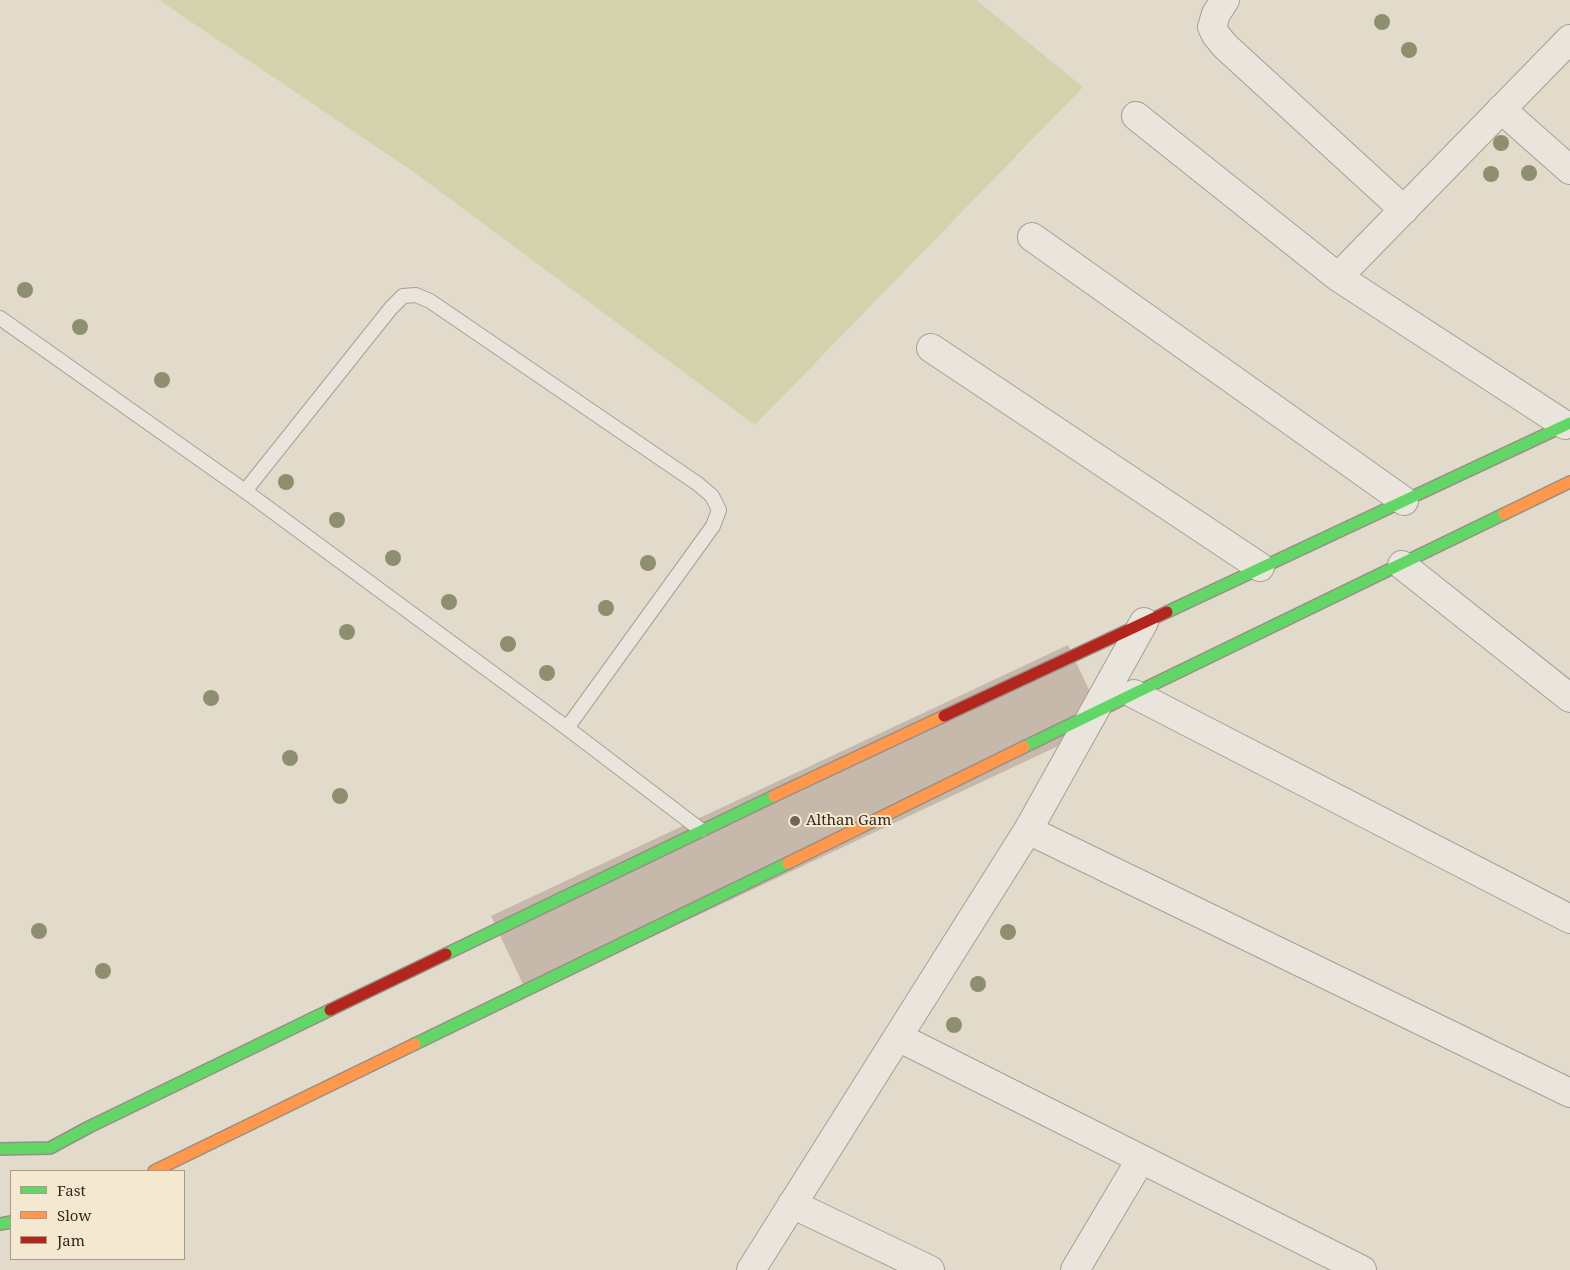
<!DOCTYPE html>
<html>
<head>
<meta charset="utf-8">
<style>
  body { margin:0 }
  #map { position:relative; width:1570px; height:1270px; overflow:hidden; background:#e2daca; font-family:"Noto Serif",serif }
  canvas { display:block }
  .legend { position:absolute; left:10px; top:1170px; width:175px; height:90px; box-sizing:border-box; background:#f5e8d0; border:1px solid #a99b88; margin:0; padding:6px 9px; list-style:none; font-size:15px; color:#36271d }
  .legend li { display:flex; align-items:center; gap:10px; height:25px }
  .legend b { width:25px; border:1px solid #a99b88 }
</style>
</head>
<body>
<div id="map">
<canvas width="1570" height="1270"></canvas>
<ul class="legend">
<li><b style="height:6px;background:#63d668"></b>Fast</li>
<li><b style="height:6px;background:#ff974d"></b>Slow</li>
<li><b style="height:6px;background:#b3261e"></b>Jam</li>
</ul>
</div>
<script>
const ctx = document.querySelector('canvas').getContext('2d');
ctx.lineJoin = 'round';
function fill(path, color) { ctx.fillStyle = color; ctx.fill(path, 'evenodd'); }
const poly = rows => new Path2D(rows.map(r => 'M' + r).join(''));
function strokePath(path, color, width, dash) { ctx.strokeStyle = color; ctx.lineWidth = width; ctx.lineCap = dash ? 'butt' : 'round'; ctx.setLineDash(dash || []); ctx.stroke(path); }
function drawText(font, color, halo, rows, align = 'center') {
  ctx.font = font + ' "Noto Serif",serif'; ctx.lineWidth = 4; ctx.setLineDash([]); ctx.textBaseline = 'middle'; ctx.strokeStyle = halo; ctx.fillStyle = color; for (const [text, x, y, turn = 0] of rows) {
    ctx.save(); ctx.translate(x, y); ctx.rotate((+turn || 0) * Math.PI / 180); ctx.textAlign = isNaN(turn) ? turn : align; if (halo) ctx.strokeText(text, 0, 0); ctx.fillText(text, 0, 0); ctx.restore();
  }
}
const green = poly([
  [159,0,976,0,1083,87,755,425,411,170]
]);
const building = poly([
  [1068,645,1105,724,528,995,491,916]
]);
const lane = poly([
  [0,318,245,491,567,728,701,830],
  [245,491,391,308,403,296,416,295,430,301,698,484,712,496,719,510,713,526,567,728]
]);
const street = poly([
  [1225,0,1216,14,1212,27,1216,35,1225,46,1404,210],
  [1501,109,1570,170],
  [1136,116,1338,277,1565,425],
  [1032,237,1404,501],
  [1338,277,1570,39],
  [931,348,1260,567],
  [1402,565,1570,698],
  [1134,694,1570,919],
  [1028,830,1570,1093],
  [898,1037,1362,1270],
  [792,1204,930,1270],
  [751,1270,1028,830,1144,622],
  [1075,1270,1141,1159]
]);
const fast = poly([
  [1167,612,1570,423],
  [1024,747,1504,514],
  [446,954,774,796],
  [415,1044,788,863],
  [0,1149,50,1148,89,1127,330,1010],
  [0,1224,11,1222]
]);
const slow = poly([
  [1504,514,1570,482],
  [774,796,944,716],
  [788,863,1024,747],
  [154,1171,415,1044]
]);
const jam = poly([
  [944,716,1167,612],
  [330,1010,446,954]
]);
const trees = [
  [1382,22],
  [1409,50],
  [1501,143],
  [1529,173],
  [1491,174],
  [25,290],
  [80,327],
  [162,380],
  [286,482],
  [337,520],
  [393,558],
  [648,563],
  [449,602],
  [606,608],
  [347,632],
  [508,644],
  [547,673],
  [211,698],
  [290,758],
  [340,796],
  [39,931],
  [1008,932],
  [103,971],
  [978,984],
  [954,1025]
];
const markers = [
  [795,821,6,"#72665a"]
];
const poiNames = [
  ["Althan Gam",806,821]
];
fill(green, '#d3d2ac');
fill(building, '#c6b8ab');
strokePath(lane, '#a79f94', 16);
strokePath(street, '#a79f94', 30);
strokePath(fast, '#978f84', 14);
strokePath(slow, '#978f84', 14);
strokePath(jam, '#978f84', 14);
strokePath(lane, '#eae5dc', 14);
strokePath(street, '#eae5dc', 28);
strokePath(fast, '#63d668', 11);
strokePath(slow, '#ff974d', 11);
strokePath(jam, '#b3261e', 11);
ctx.fillStyle = '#8e8f6e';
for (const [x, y] of trees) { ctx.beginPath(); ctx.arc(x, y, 8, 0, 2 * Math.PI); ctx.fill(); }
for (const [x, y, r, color] of markers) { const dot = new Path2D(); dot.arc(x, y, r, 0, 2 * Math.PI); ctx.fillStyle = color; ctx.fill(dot); strokePath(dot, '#f5e8d0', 2); }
drawText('15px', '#36271d', '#f5e8d0', poiNames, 'left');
</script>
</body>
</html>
